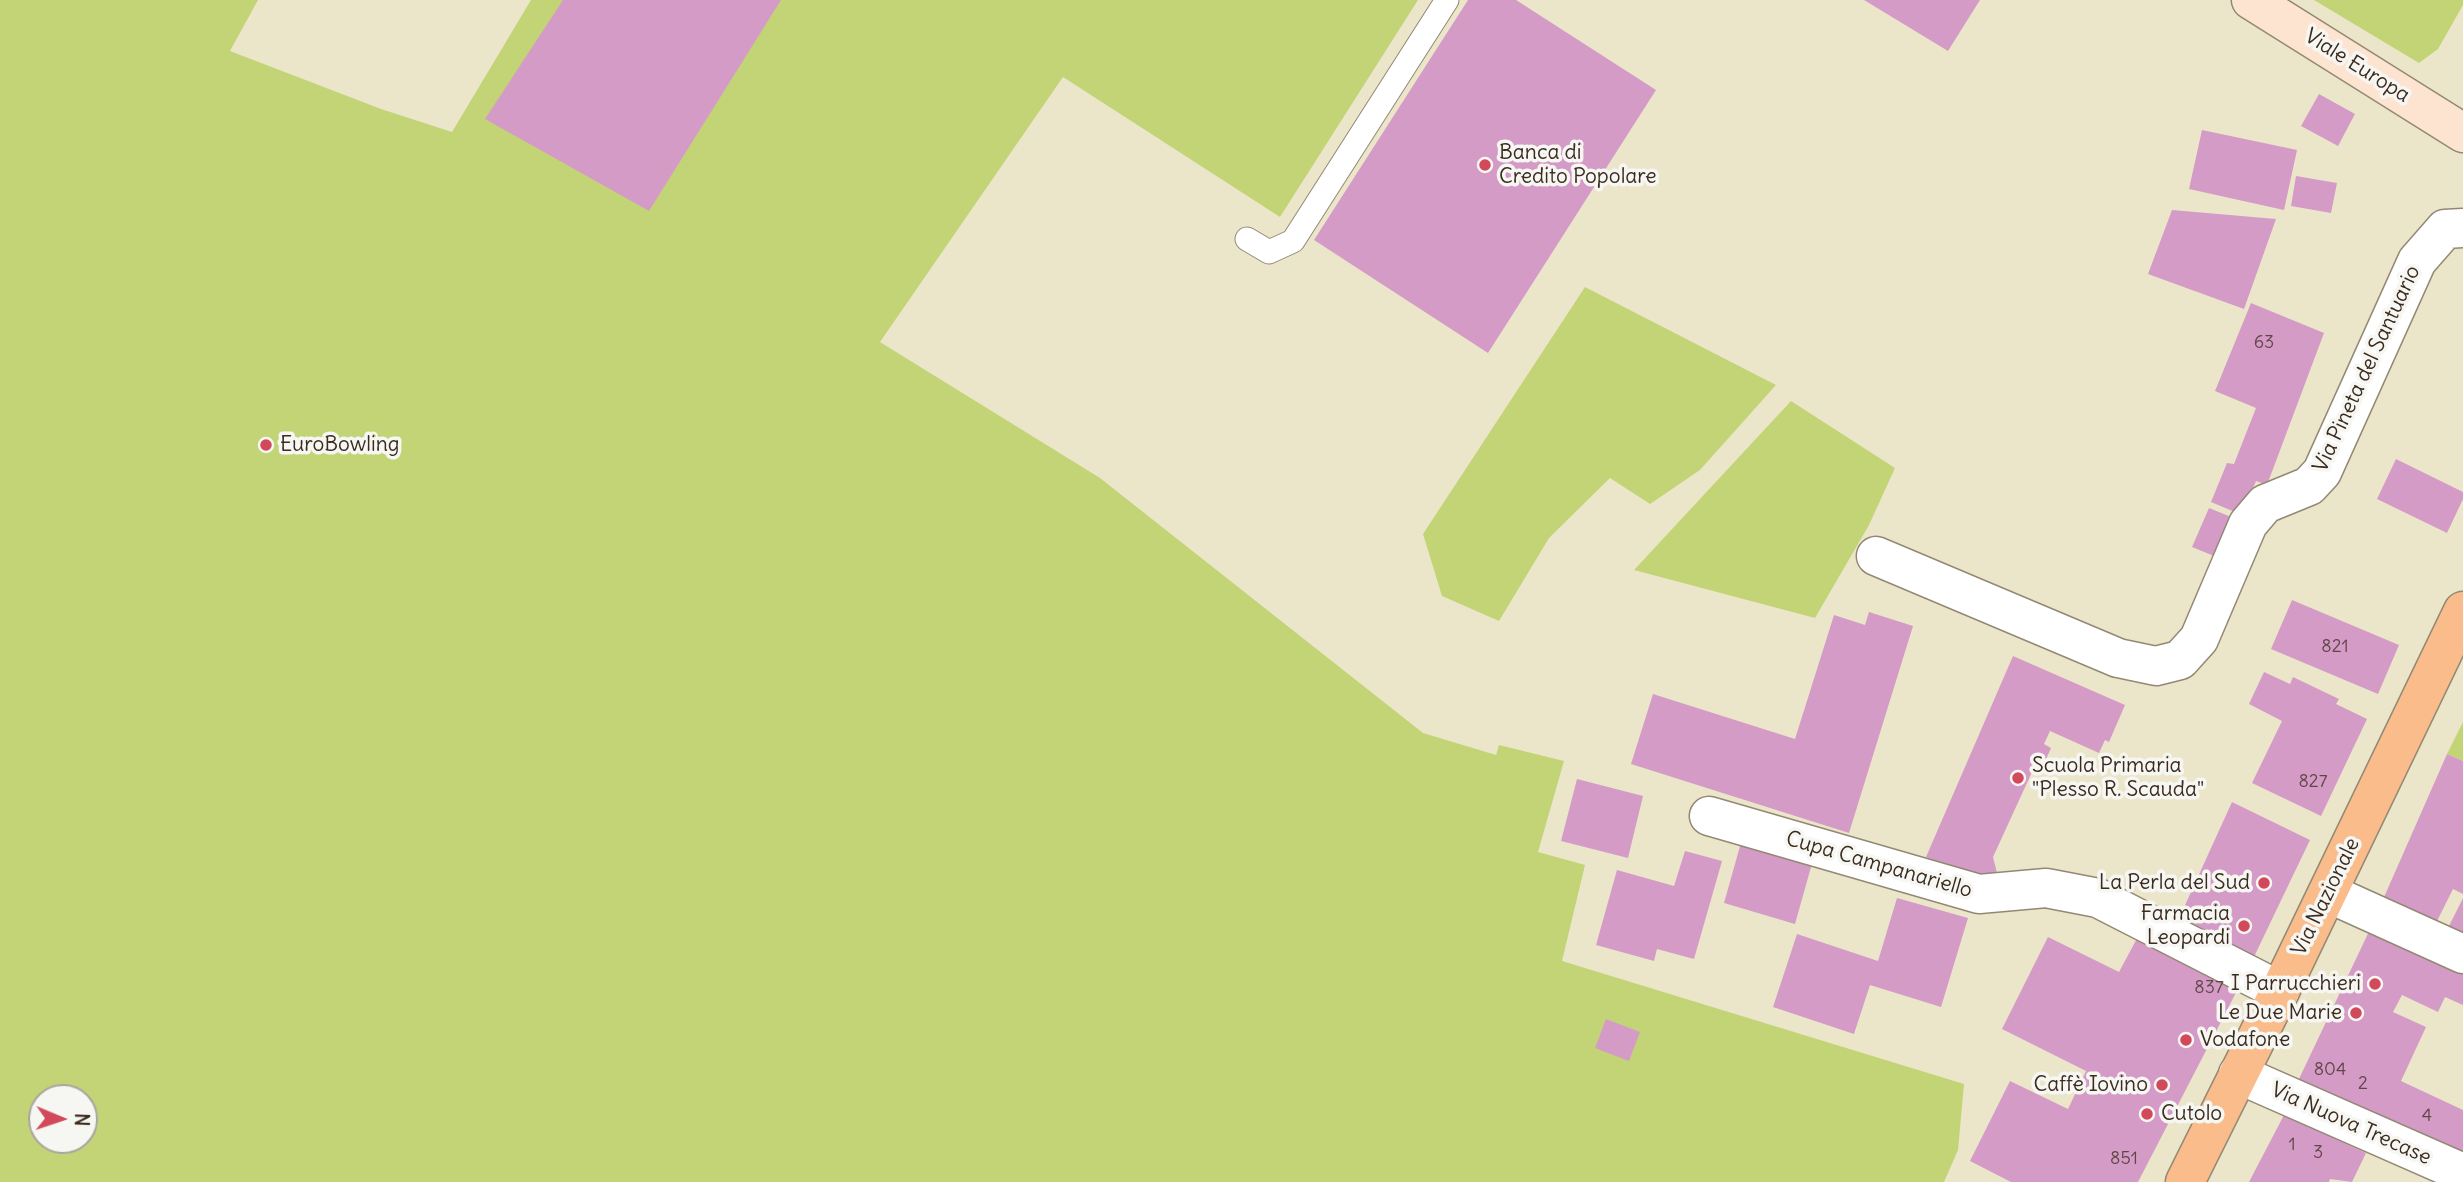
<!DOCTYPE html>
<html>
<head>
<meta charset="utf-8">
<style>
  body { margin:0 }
  #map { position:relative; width:2463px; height:1182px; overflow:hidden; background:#ebe6ca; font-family:Delius,sans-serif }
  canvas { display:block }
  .north { position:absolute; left:28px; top:1084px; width:70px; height:70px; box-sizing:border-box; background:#f6f6f2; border:2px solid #aba49d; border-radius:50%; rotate:92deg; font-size:19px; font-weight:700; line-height:28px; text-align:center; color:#3b2a1e }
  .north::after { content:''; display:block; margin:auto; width:24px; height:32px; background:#d1495b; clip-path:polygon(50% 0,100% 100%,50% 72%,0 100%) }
</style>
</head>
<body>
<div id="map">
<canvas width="2463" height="1182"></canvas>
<div class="north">N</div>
</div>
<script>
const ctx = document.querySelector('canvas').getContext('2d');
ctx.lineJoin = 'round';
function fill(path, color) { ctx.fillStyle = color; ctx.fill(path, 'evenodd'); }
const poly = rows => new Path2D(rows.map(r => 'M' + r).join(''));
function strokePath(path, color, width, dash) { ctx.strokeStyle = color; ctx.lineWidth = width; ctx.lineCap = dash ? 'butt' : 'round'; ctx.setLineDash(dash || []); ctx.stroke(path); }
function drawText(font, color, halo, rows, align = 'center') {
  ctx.font = font + ' Delius,sans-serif'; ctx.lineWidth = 7; ctx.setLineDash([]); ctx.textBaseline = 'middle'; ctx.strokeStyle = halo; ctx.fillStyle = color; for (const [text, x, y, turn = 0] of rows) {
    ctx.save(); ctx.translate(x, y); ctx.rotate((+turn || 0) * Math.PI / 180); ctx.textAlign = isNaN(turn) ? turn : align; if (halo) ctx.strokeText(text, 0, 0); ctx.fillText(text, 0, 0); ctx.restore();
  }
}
const green = poly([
  [0,0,258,0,230,51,381,109,452,132,531,0,1418,0,1280,217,1063,77,880,342,1100,478,1423,733,1496,755,1499,745,1564,761,1538,852,1585,865,1562,961,1964,1084,1958,1150,1944,1182,0,1182],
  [42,1098,84,1098,84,1140,42,1140],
  [2314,0,2463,0,2463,5,2438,49,2419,63],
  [1585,287,1776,385,1700,470,1650,504,1610,478,1549,538,1499,621,1442,596,1423,534],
  [1791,401,1895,468,1869,525,1815,618,1634,570],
  [2463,722,2463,761,2447,754]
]);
const building = poly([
  [563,0,781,0,649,211,485,119],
  [1468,0,1516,0,1656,90,1488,353,1314,240],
  [1864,0,1980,0,1948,51],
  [2319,94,2355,114,2338,146,2301,126],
  [2202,130,2297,150,2284,210,2189,189],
  [2296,176,2337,183,2331,213,2291,206],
  [2172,210,2276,219,2244,309,2148,274],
  [2251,303,2324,333,2267,485,2256,481,2242,515,2211,502,2227,463,2234,464,2256,408,2215,391],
  [2396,459,2463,492,2463,499,2447,533,2377,499],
  [2209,508,2236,519,2219,558,2192,547],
  [2292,600,2399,645,2378,694,2271,649],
  [1869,612,1913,626,1849,833,1631,764,1653,694,1795,739,1834,615,1865,625],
  [2013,656,2125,705,2109,742,2105,740,2099,753,2050,731,2044,744,2051,748,2040,773,2032,772,1993,857,1998,877,1981,881,1926,857],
  [2264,672,2290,684,2293,677,2339,699,2336,704,2367,719,2321,816,2252,783,2282,721,2249,704],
  [2447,754,2463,761,2463,894,2453,889,2434,927,2381,904],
  [1577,779,1643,796,1628,858,1561,841],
  [2232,802,2310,840,2252,961,2176,925],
  [1742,839,1813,860,1795,924,1724,903],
  [1685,851,1722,861,1694,959,1657,949,1654,961,1596,945,1617,870,1674,886],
  [1897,898,1968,918,1941,1007,1870,985,1854,1034,1773,1007,1797,934,1878,961],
  [2463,898,2463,942,2445,934],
  [2373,923,2463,966,2463,1005,2445,997,2438,1012,2402,995,2393,1012,2426,1027,2401,1081,2463,1110,2463,1155,2298,1081],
  [2141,931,2241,983,2138,1182,2011,1182,1970,1161,2010,1081,2068,1109,2086,1071,2002,1029,2048,937,2119,972],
  [1606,1019,1640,1032,1629,1061,1595,1048],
  [2284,1115,2366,1153,2352,1182,2330,1179,2329,1182,2249,1182]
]);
const lane = poly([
  [1247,239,1269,252,1293,241,1447,0]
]);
const street = poly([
  [1876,556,2118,658,2156,666,2180,660,2199,639,2248,524,2265,504,2309,486,2322,472,2417,261,2445,229,2463,228],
  [1709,816,1979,894,2046,888,2098,898,2280,991],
  [2328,893,2463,954],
  [2238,1074,2463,1173]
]);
const secondary = poly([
  [2251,0,2463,133]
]);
const primary = poly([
  [2185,1182,2280,991,2463,611]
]);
const markers = [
  [1485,165,7,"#d1495b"],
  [266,445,7,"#d1495b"],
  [2018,778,7,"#d1495b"],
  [2264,883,7,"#d1495b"],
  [2244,926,7,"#d1495b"],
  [2375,984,7,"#d1495b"],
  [2356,1013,7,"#d1495b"],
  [2186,1040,7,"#d1495b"],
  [2162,1085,7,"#d1495b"],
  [2147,1114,7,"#d1495b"]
];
const numberNames = [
  ["63",2264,343],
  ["821",2335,647],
  ["827",2313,782],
  ["837",2209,988],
  ["804",2330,1070],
  ["2",2363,1084],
  ["4",2427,1116],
  ["1",2292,1145],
  ["3",2318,1153],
  ["851",2124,1159]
];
const streetNames = [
  ["Viale Europa",2357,66,32],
  ["Via Pineta del Santuario",2367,369,-65],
  ["Cupa Campanariello",1879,865,16],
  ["Via Nazionale",2326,897,-64],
  ["Via Nuova Trecase",2351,1124,24]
];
const poiNames = [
  ["Banca di",1499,153],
  ["Credito Popolare",1499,177],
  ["EuroBowling",280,445],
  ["Scuola Primaria",2032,766],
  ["\"Plesso R. Scauda\"",2032,790],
  ["La Perla del Sud",2250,883,"right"],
  ["Farmacia",2230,914,"right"],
  ["Leopardi",2230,938,"right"],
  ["I Parrucchieri",2361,984,"right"],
  ["Le Due Marie",2342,1013,"right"],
  ["Vodafone",2200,1040],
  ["Caffè Iovino",2148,1085,"right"],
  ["Cutolo",2161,1114]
];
fill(green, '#c3d477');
fill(building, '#d49bc7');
strokePath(lane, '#938874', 25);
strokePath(street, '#938874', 41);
strokePath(secondary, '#938874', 41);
strokePath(primary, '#938874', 41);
strokePath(lane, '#fff', 23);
strokePath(street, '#fff', 38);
strokePath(secondary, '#fde4d0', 38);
strokePath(primary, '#f9bc8a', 38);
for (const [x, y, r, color] of markers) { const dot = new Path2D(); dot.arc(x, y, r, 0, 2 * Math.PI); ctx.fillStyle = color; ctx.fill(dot); strokePath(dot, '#f6f6f2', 2.5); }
drawText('18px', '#614648', null, numberNames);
drawText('21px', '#3b2a1e', '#f6f6f2', streetNames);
drawText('21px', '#3b2a1e', '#f6f6f2', poiNames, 'left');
</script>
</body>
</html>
